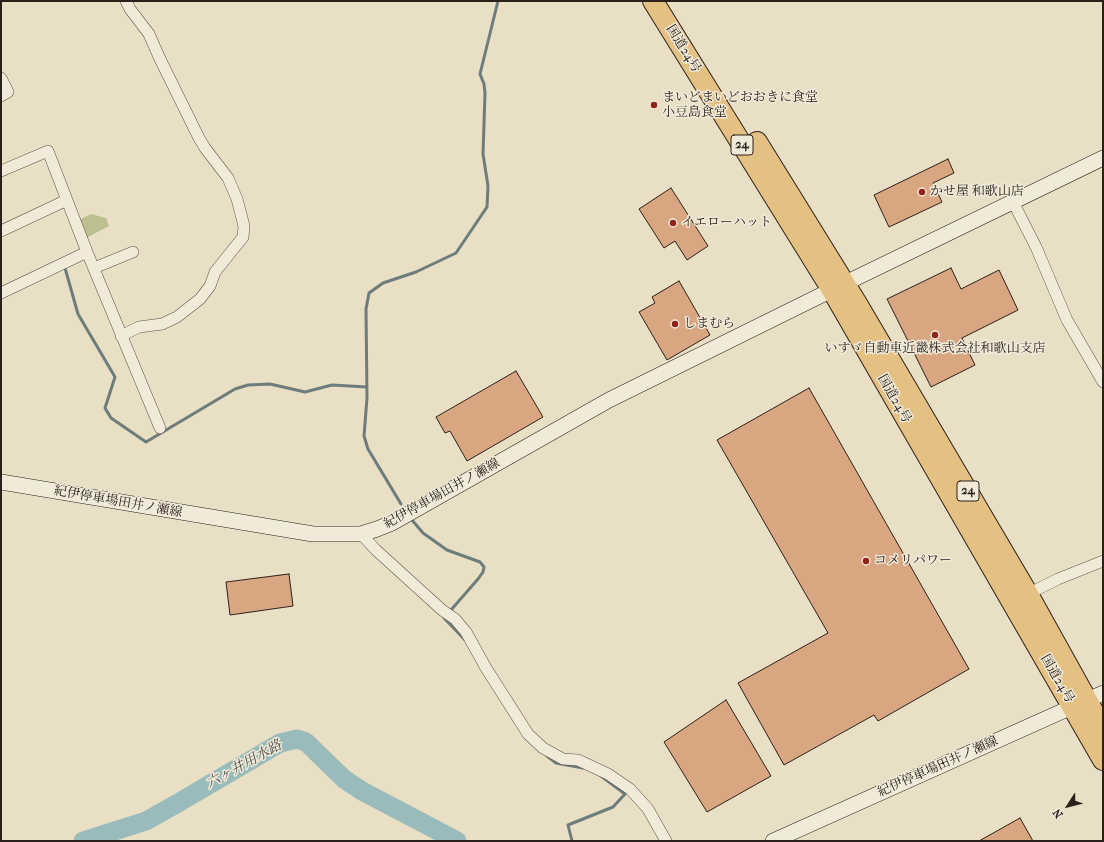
<!DOCTYPE html>
<html>
<head>
<meta charset="utf-8">
<style>
  body { margin:0 }
  #map { position:relative; width:1104px; height:842px; overflow:hidden; background:#e9dfc5; font-family:"IM FELL French Canon",serif }
  canvas { display:block }
  .frame { position:absolute; inset:0; border:2px solid #2b201a; pointer-events:none }
  .north { position:absolute; left:1048px; top:786px; width:40px; height:40px; -webkit-text-stroke:3px #f1ead9; paint-order:stroke; rotate:234deg; font-size:11px; font-weight:700; line-height:16px; text-align:center; color:#2b201a }
  .north::after { content:''; display:block; margin:auto; width:14px; height:18px; background:#2b201a; clip-path:polygon(50% 0,100% 100%,50% 72%,0 100%) }
</style>
</head>
<body>
<div id="map">
<canvas width="1104" height="842"></canvas>
<div class="frame"></div>
<div class="north">N</div>
</div>
<script>
const ctx = document.querySelector('canvas').getContext('2d');
ctx.lineJoin = 'round';
function fill(path, color) { ctx.fillStyle = color; ctx.fill(path, 'evenodd'); }
const poly = rows => new Path2D(rows.map(r => 'M' + r).join(''));
function strokePath(path, color, width, dash) { ctx.strokeStyle = color; ctx.lineWidth = width; ctx.lineCap = dash ? 'butt' : 'round'; ctx.setLineDash(dash || []); ctx.stroke(path); }
function drawText(font, color, halo, rows, align = 'center') {
  ctx.font = font + ' "IM FELL French Canon","Noto Serif JP",serif'; ctx.lineWidth = 3; ctx.setLineDash([]); ctx.textBaseline = 'middle'; ctx.strokeStyle = halo; ctx.fillStyle = color; for (const [text, x, y, turn = 0] of rows) {
    ctx.save(); ctx.translate(x, y); ctx.rotate((+turn || 0) * Math.PI / 180); ctx.textAlign = isNaN(turn) ? turn : align; if (halo) ctx.strokeText(text, 0, 0); ctx.fillText(text, 0, 0); ctx.restore();
  }
}
const green = poly([
  [91,214,106,218,109,226,86,238,79,220]
]);
const stream = poly([
  [65,268,78,314,115,377,105,408,111,418,146,442,235,389,248,385,270,384,305,392,332,385,367,387],
  [401,504,368,449,364,436,367,398,366,309,369,293,383,283,416,272,456,253,487,207,488,186,483,154,485,93,484,84,480,74,498,1],
  [412,520,423,533,447,550,480,562,484,567,483,572,478,579,444,618,465,640],
  [547,756,556,763,583,768],
  [572,841,568,825,613,807,625,794,601,776]
]);
const river = poly([
  [83,841,146,821,178,803,280,743,297,739,306,742,344,779,362,791,457,841]
]);
const building = poly([
  [948,159,954,173,933,183,942,202,889,227,874,195,948,159],
  [671,188,708,246,687,260,675,241,664,248,639,209,671,188],
  [951,268,961,289,999,270,1018,310,962,338,975,365,931,387,887,299,951,268],
  [679,281,710,335,667,360,639,312,655,303,652,297,679,281],
  [516,371,543,417,467,461,450,431,445,433,436,417,516,371],
  [809,388,969,669,878,721,874,715,784,765,738,683,828,633,717,440,809,388],
  [289,574,293,606,230,615,226,582,289,574],
  [726,700,771,776,707,812,664,742,726,700],
  [1020,818,1033,841,979,841,1020,818]
]);
const street = poly([
  [1,78,8,92,1,96],
  [1,171,48,151,87,252,160,428],
  [1013,202,1036,247,1067,320,1103,382],
  [1,231,67,200],
  [94,268,133,252],
  [1,293,87,252],
  [121,336,139,327,162,324,177,317,200,299,210,286,215,272,243,237,244,226,237,199,228,178,205,148,199,138,160,59,149,34,130,9,126,1],
  [361,534,376,550,442,610,455,619,466,632,486,668,528,734,543,748,563,759,578,760,608,774,630,789,648,809,666,841],
  [1028,594,1058,579,1103,561]
]);
const secondary = poly([
  [1,482,313,534,361,534,377,529,392,523,609,400,858,277,1103,158],
  [773,841,1103,693]
]);
const highway = poly([
  [653,1,832,290,1103,760],
  [757,142,856,302,1028,594,1103,729]
]);
const markers = [
  [654,105,4,"#8f2418"],
  [922,192,4,"#8f2418"],
  [673,223,4,"#8f2418"],
  [675,324,4,"#8f2418"],
  [935,335,4,"#8f2418"],
  [866,561,4,"#8f2418"]
];
const shields = [
  [742,145,22],
  [968,491,22]
];
const shieldNames = [
  ["24",742,145],
  ["24",968,491]
];
const streetNames = [
  ["国道24号",683,49,58],
  ["国道24号",894,399,60],
  ["紀伊停車場田井ノ瀬線",442,494,-29],
  ["紀伊停車場田井ノ瀬線",118,502,10],
  ["国道24号",1057,679,60],
  ["紀伊停車場田井ノ瀬線",938,767,-24]
];
const poiNames = [
  ["まいどまいどおおきに食堂",662,98],
  ["小豆島食堂",662,113],
  ["かせ屋 和歌山店",930,192],
  ["イエローハット",681,223],
  ["しまむら",683,324],
  ["いすゞ自動車近畿株式会社和歌山支店",935,349,"center"],
  ["コメリパワー",874,561]
];
const waterNames = [
  ["六ヶ井用水路",244,765,-29]
];
fill(green, '#bcc091');
strokePath(stream, '#6d7d7b', 3);
strokePath(river, '#9bb', 19);
fill(building, '#d8a680');
strokePath(building, '#2b201a', 1);
strokePath(street, '#5a5045', 12);
strokePath(secondary, '#2b201a', 16);
strokePath(highway, '#2b201a', 22);
strokePath(street, '#f1ead9', 11);
strokePath(secondary, '#f1ead9', 15);
strokePath(highway, '#e4c082', 20);
for (const [x, y, r, color] of markers) { const dot = new Path2D(); dot.arc(x, y, r, 0, 2 * Math.PI); ctx.fillStyle = color; ctx.fill(dot); strokePath(dot, '#f1ead9', 1.5); }
for (const [x, y, w] of shields) { const box = new Path2D(); box.roundRect(x - w / 2, y - 10, w, 20, 3); ctx.fillStyle = '#f1ead9'; ctx.fill(box); strokePath(box, '#2b201a', 1); }
drawText('bold 12px', '#2b201a', null, shieldNames);
drawText('13px', '#2b201a', '#f1ead9', streetNames);
drawText('13px', '#2b201a', '#f1ead9', poiNames, 'left');
drawText('italic 14px', '#4c4e4a', '#f1ead9', waterNames);
</script>
</body>
</html>
